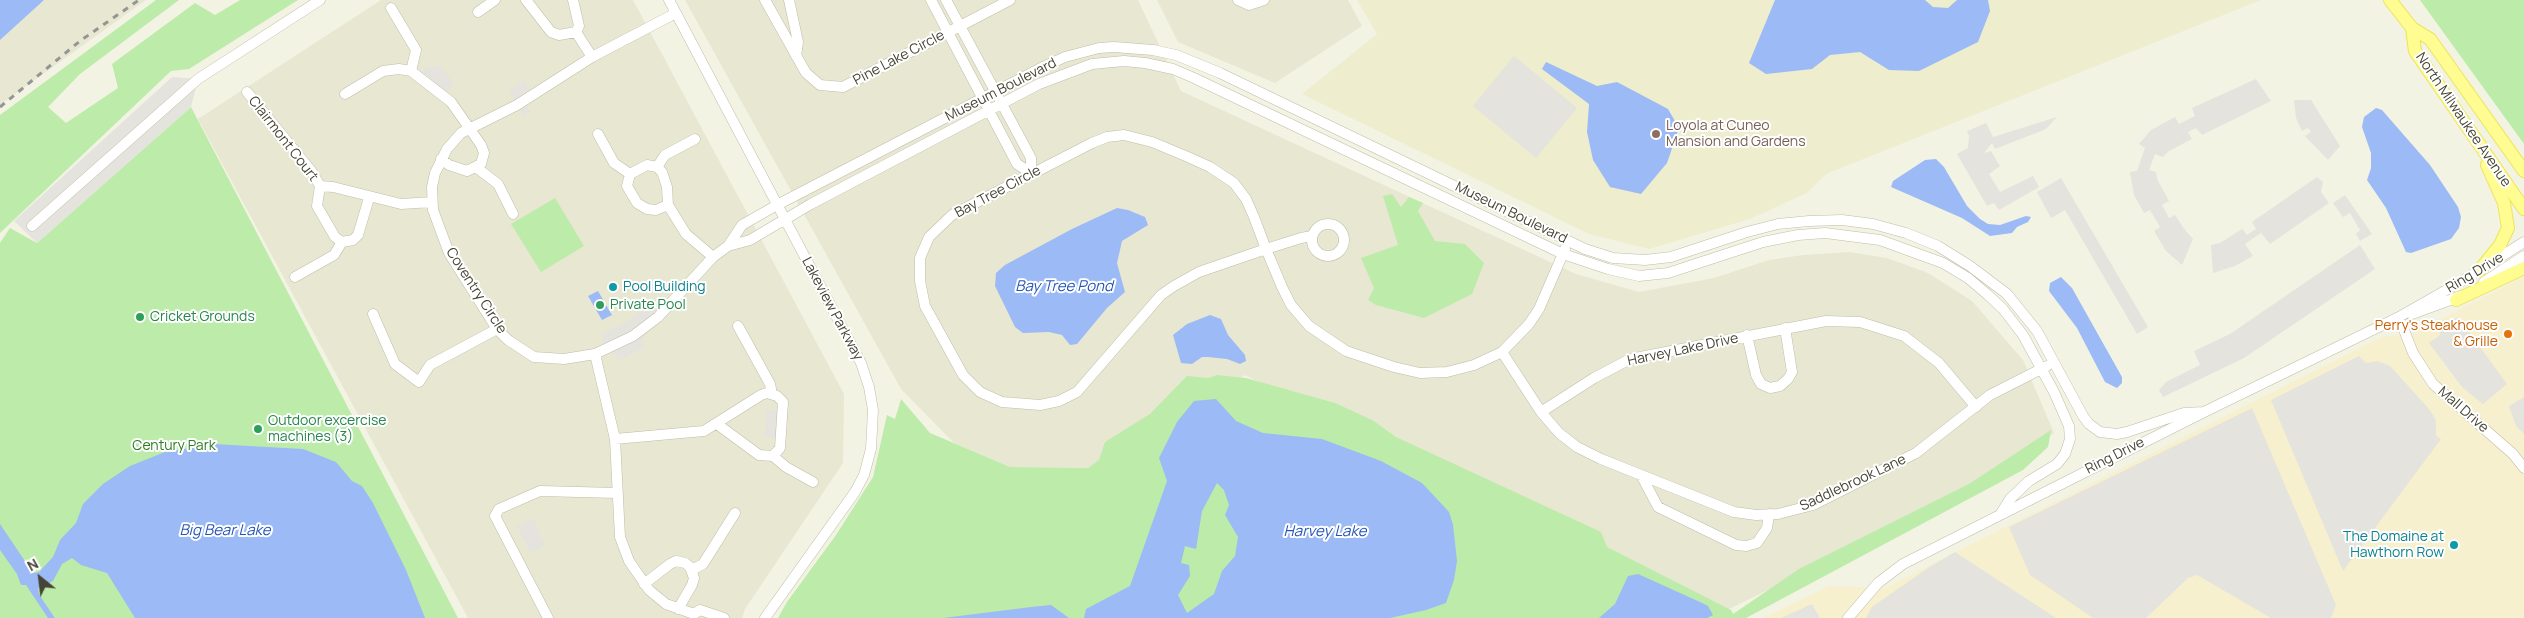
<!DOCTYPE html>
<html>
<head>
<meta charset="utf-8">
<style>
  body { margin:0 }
  #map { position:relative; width:2524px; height:618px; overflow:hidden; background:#f3f3e4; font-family:Manrope,sans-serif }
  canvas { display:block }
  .north { position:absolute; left:15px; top:553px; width:50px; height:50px; -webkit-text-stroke:4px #fff; paint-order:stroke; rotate:331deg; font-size:14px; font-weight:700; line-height:20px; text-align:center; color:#464434 }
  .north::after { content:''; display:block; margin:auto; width:18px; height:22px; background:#464434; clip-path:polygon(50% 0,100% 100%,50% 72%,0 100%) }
</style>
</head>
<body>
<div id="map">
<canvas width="2524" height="618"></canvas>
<div class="north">N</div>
</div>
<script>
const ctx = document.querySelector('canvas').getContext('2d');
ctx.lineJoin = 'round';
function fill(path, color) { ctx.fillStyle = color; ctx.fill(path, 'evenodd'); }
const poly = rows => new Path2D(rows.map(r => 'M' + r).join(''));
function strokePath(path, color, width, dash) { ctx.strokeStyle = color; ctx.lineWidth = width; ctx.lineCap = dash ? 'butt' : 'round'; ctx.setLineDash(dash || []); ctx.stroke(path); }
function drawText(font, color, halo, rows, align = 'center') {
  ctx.font = font + ' Manrope,sans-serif'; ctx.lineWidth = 4; ctx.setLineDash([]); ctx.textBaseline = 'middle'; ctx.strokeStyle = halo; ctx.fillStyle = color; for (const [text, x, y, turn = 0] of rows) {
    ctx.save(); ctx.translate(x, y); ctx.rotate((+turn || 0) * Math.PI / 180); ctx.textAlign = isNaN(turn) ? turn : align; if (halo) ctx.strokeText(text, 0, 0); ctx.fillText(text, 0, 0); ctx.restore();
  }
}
const residential = poly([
  [0,0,146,0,0,105],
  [381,0,633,0,844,394,843,463,745,609,742,618,468,618,198,119],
  [685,0,1138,0,1181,91,1576,274,1639,292,1714,278,1769,260,1803,255,1849,252,1887,258,1928,273,1972,301,2023,360,2054,433,1967,493,1729,609,1353,430,1245,375,1088,468,1010,467,954,443,901,389],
  [1157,0,1348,0,1362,26,1275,83,1178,42]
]);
const commercial = poly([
  [2524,277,2524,618,1763,618,1829,586,1885,588,2381,337,2413,333]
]);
const education = poly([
  [1357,0,2261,0,1826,174,1807,193,1750,219,1649,249,1589,234,1302,94,1377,34]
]);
const green = poly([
  [156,0,179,0,80,74,48,107,66,123,118,88,112,64,195,3,215,15,240,0,298,0,189,69,171,71,0,233,0,115],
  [2420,0,2524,0,2524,144],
  [191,107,458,618,0,618,0,243,10,228,37,243],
  [1392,194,1401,207,1409,197,1423,203,1418,211,1435,241,1465,244,1484,263,1472,294,1424,318,1376,305,1368,300,1374,288,1361,258,1398,245,1383,196],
  [555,198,584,246,541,272,511,224],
  [1217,375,1246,378,1335,403,1372,420,1396,437,1601,532,1607,547,1731,610,1733,614,1799,569,1969,484,2051,430,2048,447,2023,470,1746,618,778,618,787,602,836,535,873,477,887,415,895,419,901,399,930,433,1010,467,1088,468,1099,460,1105,442,1150,414,1187,376,1209,378]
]);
const parking = poly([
  [1514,56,1577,108,1536,158,1473,106],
  [441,65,453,84,444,95,418,77,426,68],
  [172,77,198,79,191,107,37,243,14,221],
  [2256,79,2271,101,2202,135,2196,128,2188,132,2192,139,2169,151,2163,157,2155,154,2149,170,2156,172,2158,181,2169,201,2162,205,2169,218,2175,215,2185,230,2193,239,2182,265,2166,251,2154,231,2160,227,2150,210,2144,213,2134,195,2130,172,2137,171,2145,148,2139,144,2151,130,2175,117,2179,124,2195,116,2192,108],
  [524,80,533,95,523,101,530,112,523,116,509,90],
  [2294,100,2311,100,2340,146,2328,160,2305,136,2311,132,2308,128,2302,131,2296,118],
  [2057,117,2046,129,1995,149,1992,143,1984,153,1991,151,2000,166,1989,174,2000,192,2033,176,2039,187,1999,210,1994,203,1987,206,1957,154,1968,148,1969,136,1967,131,1986,123,1993,137],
  [2317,177,2323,182,2321,192,2329,203,2270,244,2261,233,2245,244,2253,256,2235,266,2213,273,2211,245,2220,243,2242,229,2247,235,2256,229,2252,222],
  [2061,178,2148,327,2137,334,2065,210,2051,218,2037,192],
  [2345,195,2372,234,2360,241,2356,234,2360,230,2350,213,2343,217,2333,203],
  [2360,245,2375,269,2244,358,2163,397,2159,390,2166,382,2200,365,2194,351,2230,334],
  [660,297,669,307,641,340,644,347,620,360,604,343,601,334,628,321],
  [2458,317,2507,384,2483,404,2462,387,2429,343,2440,335,2439,327],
  [2359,356,2366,363,2378,361,2390,366,2429,409,2436,420,2436,436,2441,439,2343,571,2271,400],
  [2524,397,2524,434,2516,426,2509,406],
  [2252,408,2336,605,2331,618,2271,618,2197,575,2188,578,2146,618,2093,618,2030,575,2009,527],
  [767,410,783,411,781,439,765,437],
  [533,519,545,545,531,553,517,526],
  [1955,552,2056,618,1866,618,1872,607,1928,568],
  [1812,604,1820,618,1781,618]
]);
const water = poly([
  [0,0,44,0,0,40],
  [1775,0,1925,0,1933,7,1948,8,1957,0,1988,0,1990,11,1978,42,1919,71,1889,70,1860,52,1830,55,1812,69,1766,74,1749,63],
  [1546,62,1597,86,1617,82,1668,109,1679,128,1667,163,1641,194,1610,187,1593,160,1587,132,1589,104,1542,69],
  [2376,108,2382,110,2430,165,2458,207,2461,217,2459,228,2451,239,2411,253,2406,252,2386,208,2367,180,2371,168,2371,153,2362,127,2364,117],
  [1936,159,1944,167,1967,206,1980,219,1988,224,2000,225,2026,216,2031,217,2028,222,2017,227,2012,233,1990,236,1962,218,1891,187,1893,181,1925,160],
  [1117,208,1128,210,1145,217,1148,225,1122,241,1117,263,1125,292,1107,308,1077,344,1070,345,1062,335,1049,332,1023,333,1015,327,995,286,996,273,1005,265,1072,229],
  [2061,277,2072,288,2122,377,2122,383,2117,388,2105,382,2077,328,2049,291,2050,283],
  [598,291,612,315,602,320,588,296],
  [1210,315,1221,319,1228,335,1245,355,1246,361,1240,364,1227,359,1208,357,1202,357,1192,364,1181,363,1173,335,1187,324],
  [1216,399,1236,421,1263,433,1322,439,1381,461,1422,483,1449,512,1453,525,1457,561,1454,580,1446,603,1426,610,1390,618,1084,618,1086,609,1130,586,1167,481,1159,458,1177,422,1194,401],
  [1217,483,1224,490,1229,505,1225,515,1238,537,1235,556,1222,571,1214,594,1187,613,1178,595,1190,576,1189,565,1181,563,1185,546,1196,549,1202,511],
  [214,444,303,449,336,462,352,481,362,486,373,503,406,570,425,618,135,618,107,573,81,565,72,558,62,564,53,581,38,588,40,601,52,618,48,618,26,585,21,585,17,574,0,550,0,524,33,573,39,572,53,557,60,540,76,523,83,504,103,484,130,466,165,452],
  [1638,574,1700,602,1708,606,1713,615,1707,618,1599,618,1615,604,1628,576],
  [1051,605,1069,618,943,618,1031,607]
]);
const stream = poly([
  [35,591,53,618]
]);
const minor = poly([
  [526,0,551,32,559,35,576,32],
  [573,0,579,26,576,32],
  [669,0,861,363,869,387,873,410,871,449,864,475,855,492,765,618],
  [765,0,806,73,820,85,843,87,1010,0],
  [789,0,798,42,796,56],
  [931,0,1017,164,1031,173],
  [946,0,1031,158,1031,173],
  [1238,0,1249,5,1264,0],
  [478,12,495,0],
  [676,13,592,57,517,105,461,133,447,149,435,173,432,187,433,210,449,253,497,329,508,340,534,357,564,359,595,354,633,336,658,317,713,257,728,246,750,240,811,204,1039,84,1092,64,1124,61,1145,63,1173,69,1194,78,1563,254,1608,269,1639,276,1668,273,1763,242,1798,235,1825,233,1880,240,1943,263,1968,278,1988,295,2003,309,2023,335,2054,392,2069,426,2070,439,2065,454,2057,464,2029,481,2010,499,2000,515],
  [576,32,592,57],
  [411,71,451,102,481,145,484,153,481,164,467,171,449,165,441,159],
  [247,92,312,172,320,186,317,206,335,237,342,242],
  [345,94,383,71,399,69,411,71,416,50,391,8],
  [598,134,614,163,630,174],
  [657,167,665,155,695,139],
  [477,168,498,184,513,214],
  [320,186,333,187,401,204,432,202],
  [668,205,656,210,647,209,637,203,627,186,630,174,647,165,657,167,662,172,667,187,668,205,686,234,713,257],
  '1312 240a16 16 0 1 1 32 0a16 16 0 1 1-32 0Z',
  [32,226,198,79,320,0],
  [1312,236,1301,238,1266,249,1199,272,1174,286,1161,295,1077,392,1059,401,1040,405,1002,402,980,392,963,375,925,306,920,281,920,258,929,237,952,215,1092,143,1107,137,1124,135,1152,142,1188,157,1210,167,1234,183,1246,199,1254,217,1266,249,1282,287,1291,305,1309,326,1346,351,1394,367,1420,373,1447,372,1474,365,1502,352,1529,324,1539,309,1565,249],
  [728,246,742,225,777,205,1043,67,1065,57,1099,48,1114,47,1153,50,1176,55,1220,73,1585,249,1613,258,1645,260,1671,257,1747,232,1778,224,1809,221,1842,220,1873,224,1906,233,1938,246,1970,266,2007,294,2037,331,2083,416,2089,424,2100,432,2117,434,2127,432,2184,413,2204,412],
  [295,277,334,255,342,242,353,240,358,235,369,198],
  [2484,282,2524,256],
  [373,314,395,364,419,382,430,365,497,329],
  [2412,314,2461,296],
  [2399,317,2413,353,2433,384,2513,454,2524,468],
  [738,326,770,384,772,394],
  [1747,335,1756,375,1761,384,1770,388,1780,386,1788,379,1792,372,1785,328],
  [1502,352,1541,412,1559,433,1577,447,1601,459,1734,512,1756,515,1778,514,1813,505,1916,453,1990,395,2047,366],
  [595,354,615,439,620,537,629,561,649,590,666,604,694,614],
  [1541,412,1594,378,1630,359,1826,321,1860,322,1904,336,1939,363,1976,407],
  [615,439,704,431,761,395,767,393,777,396,783,402,780,448,773,456,759,455,717,424],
  [773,456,786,467,813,482],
  [1641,475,1658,507,1736,545,1746,546,1757,543,1767,528,1769,514],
  [692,570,703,564,735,513],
  [644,584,670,564,676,561,685,563,690,567,694,578,692,585,678,609],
  [694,614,700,610,724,618],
  [548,618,495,516,499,509,540,491,617,493],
  [1848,618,1878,583,1903,564,2204,412,2399,317,2464,280,2524,242]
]);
const major = poly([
  [2390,0,2412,28,2430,39,2524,171],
  [2412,28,2415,51,2524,209],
  [2479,271,2500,245,2508,228,2504,203,2487,165],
  [2456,300,2524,268]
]);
const rail = poly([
  [0,107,80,41,139,0]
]);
const markers = [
  [1656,134,5,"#8d6e63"],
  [613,287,5,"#0f9aa8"],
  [600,305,5,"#2e9e5b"],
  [140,317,5,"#2e9e5b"],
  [2508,334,5,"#e8710a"],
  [258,429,5,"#2e9e5b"],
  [2454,545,5,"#0f9aa8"]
];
const streetNames = [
  ["Pine Lake Circle",899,58,-28],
  ["Museum Boulevard",1001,90,-27],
  ["North Milwaukee Avenue",2463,120,56],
  ["Clairmont Court",283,139,52],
  ["Bay Tree Circle",998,192,-28],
  ["Museum Boulevard",1511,213,26],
  ["Ring Drive",2475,273,-31],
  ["Coventry Circle",476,291,57],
  ["Lakeview Parkway",832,309,62],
  ["Harvey Lake Drive",1683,350,-12],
  ["Mall Drive",2463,410,41],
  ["Ring Drive",2115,456,-27],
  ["Saddlebrook Lane",1853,483,-25]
];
const educationNames = [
  ["Loyola at Cuneo",1666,126],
  ["Mansion and Gardens",1666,142]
];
const cultureNames = [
  ["Pool Building",623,287],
  ["The Domaine at",2444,537,"right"],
  ["Hawthorn Row",2444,553,"right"]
];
const leisureNames = [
  ["Private Pool",610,305],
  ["Cricket Grounds",150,317],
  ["Outdoor excercise",268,421],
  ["machines (3)",268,437]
];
const foodNames = [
  ["Perry's Steakhouse",2498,326],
  ["& Grille",2498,342]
];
const parkNames = [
  ["Century Park",174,446]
];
const waterNames = [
  ["Bay Tree Pond",1064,287],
  ["Big Bear Lake",225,531],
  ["Harvey Lake",1325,532]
];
fill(residential, '#e8e7d2');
fill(commercial, '#f7f0ce');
fill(education, '#eeedcd');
fill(green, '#bdebaa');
fill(parking, '#e4e3dd');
fill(water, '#9cbaf5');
strokePath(stream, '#9cbaf5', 3);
strokePath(minor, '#c0bda6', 11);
strokePath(major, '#ece55a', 14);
strokePath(minor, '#fff', 10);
strokePath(major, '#fffc92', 12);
strokePath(rail, '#959595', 3, [6, 6]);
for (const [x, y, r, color] of markers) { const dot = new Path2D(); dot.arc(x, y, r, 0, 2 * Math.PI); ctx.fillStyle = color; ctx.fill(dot); strokePath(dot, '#fff', 2); }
drawText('14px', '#464434', '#fff', streetNames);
drawText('14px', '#785e54', '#fff', educationNames, 'left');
drawText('14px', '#0d838f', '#fff', cultureNames, 'left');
drawText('14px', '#27864d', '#fff', leisureNames, 'left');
drawText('14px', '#c56008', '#fff', foodNames, 'right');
drawText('14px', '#2e7c23', '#fff', parkNames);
drawText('italic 15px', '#2656b9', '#fff', waterNames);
</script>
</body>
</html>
